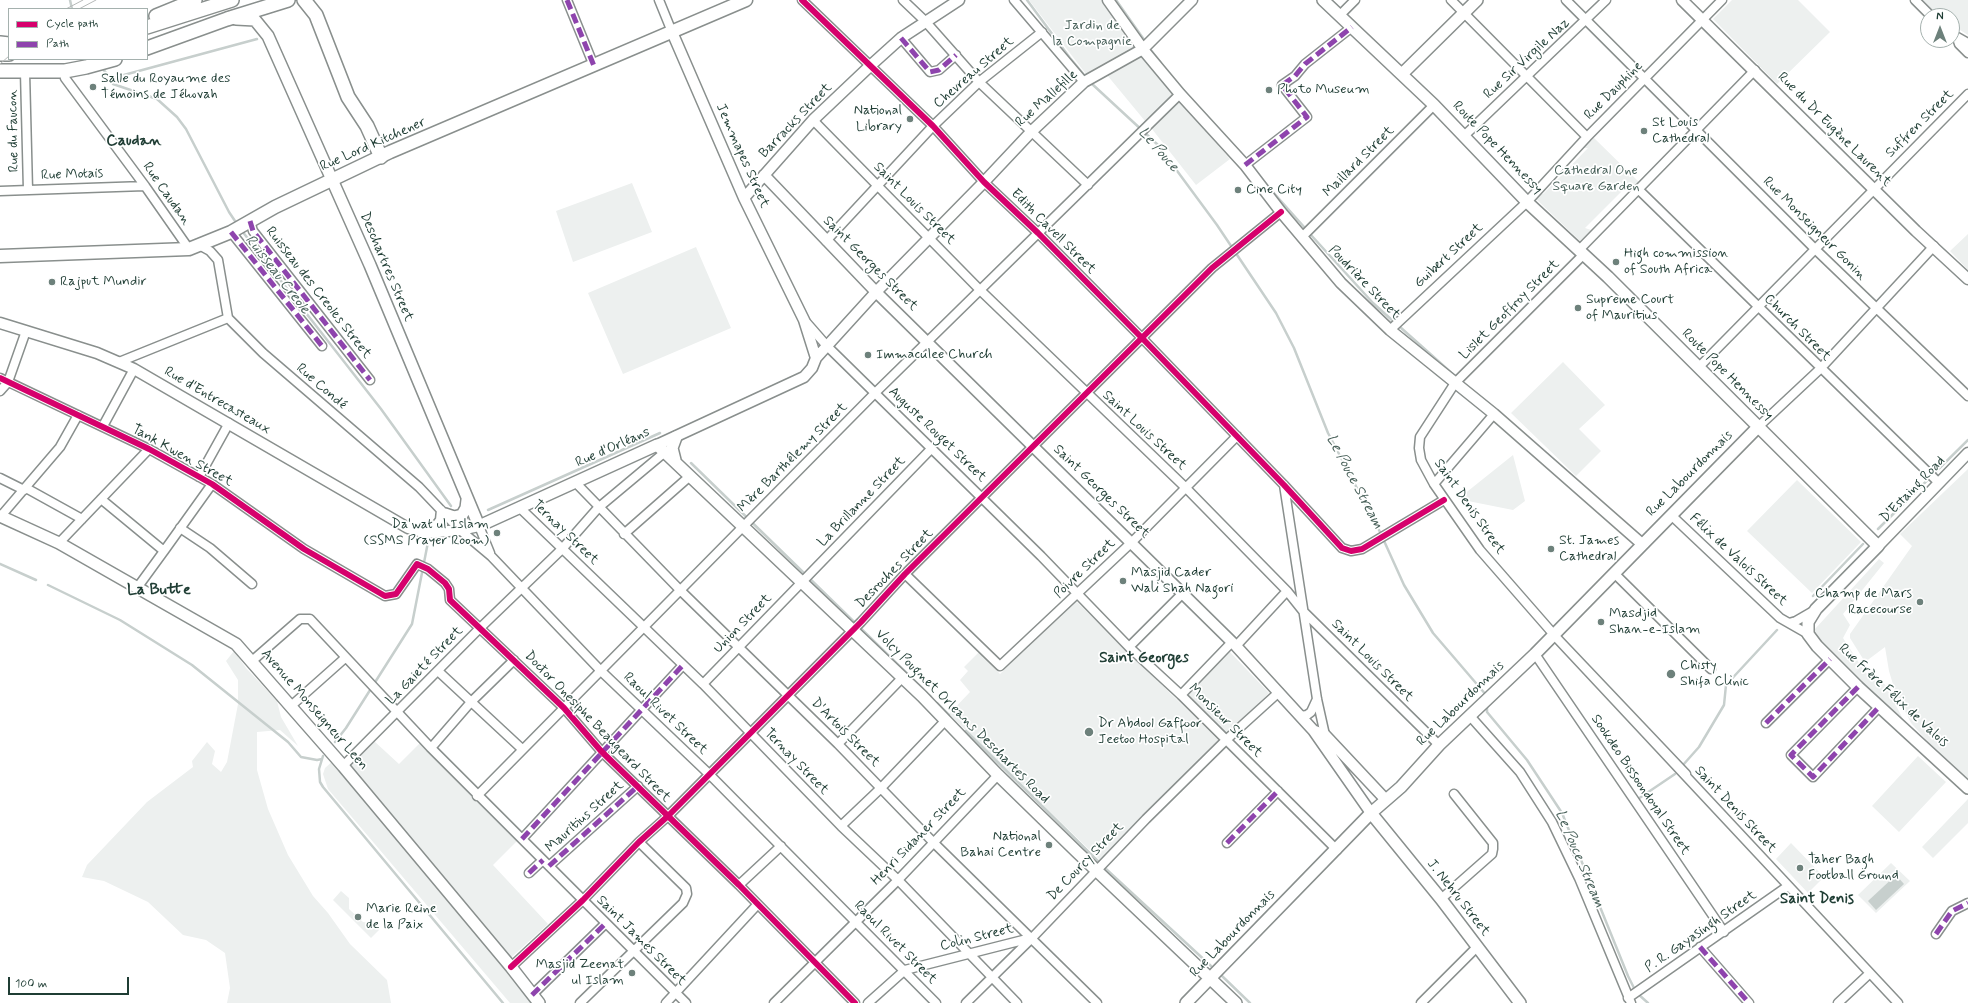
<!DOCTYPE html>
<html>
<head>
<meta charset="utf-8">
<style>
  body { margin:0 }
  #map { position:relative; width:1968px; height:1003px; overflow:hidden; background:#fff; font-family:Mynerve,sans-serif }
  canvas { display:block }
  .legend { position:absolute; left:8px; top:8px; width:140px; height:52px; box-sizing:border-box; background:#fff; border:1px solid #a5b1ae; margin:0; padding:5px 7px; list-style:none; font-size:12px; color:#1f3d34 }
  .legend li { display:flex; align-items:center; gap:8px; height:20px }
  .legend b { width:20px; border:1px solid #a5b1ae }
  .north { position:absolute; left:1920px; top:8px; width:40px; height:40px; box-sizing:border-box; background:#fff; border:1px solid #a5b1ae; border-radius:50%; rotate:0deg; font-size:11px; font-weight:700; line-height:16px; text-align:center; color:#1f3d34 }
  .north::after { content:''; display:block; margin:auto; width:14px; height:18px; background:#6d817b; clip-path:polygon(50% 0,100% 100%,50% 72%,0 100%) }
  .scale { position:absolute; left:8px; top:977px; width:121px; height:18px; box-sizing:border-box; border:2px solid #1f3d34; border-top:0; padding-left:5px; font-size:12px; line-height:14px; white-space:nowrap; color:#1f3d34; -webkit-text-stroke:3px #fff; paint-order:stroke }
</style>
</head>
<body>
<div id="map">
<canvas width="1968" height="1003"></canvas>
<ul class="legend">
<li><b style="height:5px;background:#d6006c"></b>Cycle path</li>
<li><b style="height:5px;background:#8e44ad"></b>Path</li>
</ul>
<div class="north">N</div>
<div class="scale">100 m</div>
</div>
<script>
const ctx = document.querySelector('canvas').getContext('2d');
ctx.lineJoin = 'round';
function fill(path, color) { ctx.fillStyle = color; ctx.fill(path, 'evenodd'); }
const poly = rows => new Path2D(rows.map(r => 'M' + r).join(''));
function strokePath(path, color, width, dash) { ctx.strokeStyle = color; ctx.lineWidth = width; ctx.lineCap = dash ? 'butt' : 'round'; ctx.setLineDash(dash || []); ctx.stroke(path); }
function drawText(font, color, halo, rows, align = 'center') {
  ctx.font = font + ' Mynerve,sans-serif'; ctx.lineWidth = 3.5; ctx.setLineDash([]); ctx.textBaseline = 'middle'; ctx.strokeStyle = halo; ctx.fillStyle = color; for (const [text, x, y, turn = 0] of rows) {
    ctx.save(); ctx.translate(x, y); ctx.rotate((+turn || 0) * Math.PI / 180); ctx.textAlign = isNaN(turn) ? turn : align; if (halo) ctx.strokeText(text, 0, 0); ctx.fillText(text, 0, 0); ctx.restore();
  }
}
const built = poly([
  [1029,0,1103,0,1137,47,1086,74],
  [1732,0,1798,0,1830,32,1777,84,1713,19],
  [1921,0,1968,0,1968,35,1952,25,1952,16,1940,16],
  [1142,55,1175,94,1145,121,1107,75],
  [1179,101,1230,159,1196,185,1152,129],
  [1593,137,1639,182,1630,191,1623,190,1585,228,1591,230,1580,241,1534,197,1538,194,1543,194,1555,182,1588,148,1582,148],
  [632,183,652,232,573,262,556,211],
  [1968,234,1968,270,1950,251],
  [696,247,731,328,623,374,588,293],
  [1563,362,1605,405,1579,429,1601,451,1576,476,1511,413],
  [1513,455,1525,501,1513,510,1458,499],
  [1968,469,1968,781,1929,743,1911,723,1895,691,1889,671,1885,647,1865,662,1850,638,1850,634,1912,546,1900,534],
  [1797,480,1861,542,1812,593,1747,531],
  [1879,559,1884,563,1843,614,1850,625,1843,638,1865,672,1880,679,1886,686,1905,723,1818,643,1814,633,1815,629],
  [1075,600,1218,740,1100,860,949,714,970,692,960,680,968,671,964,667,979,652,1000,674],
  [234,651,246,668,277,701,281,717,298,746,280,730,257,732,257,770,268,809,288,855,313,896,328,913,350,944,387,980,391,1003,227,1003,230,988,225,953,206,940,183,935,148,902,104,881,82,877,87,865,147,802,193,767,192,761,207,742,215,751,212,764,221,772,227,762,238,704,238,680,226,661],
  [1230,652,1269,693,1226,737,1186,695],
  [374,741,399,764,421,742,518,840,493,865,548,924,504,964,534,1003,510,1003,328,789,323,774,325,768,334,760,344,770],
  [1918,756,1946,782,1899,832,1872,806],
  [1968,799,1968,823,1933,858,1922,847],
  [1791,843,1824,877,1808,893,1776,859],
  [1891,863,1910,881,1876,913,1858,895],
  [341,891,349,898,349,909,363,922,372,923,379,930,371,938,333,900]
]);
const water = poly([
  [1896,875,1904,884,1876,910,1868,901]
]);
const stream = poly([
  [70,0,72,9],
  [1027,0,1070,58,1085,76],
  [1116,0,1145,41],
  [1150,49,1161,63],
  [102,67,113,84,157,99,177,117,186,129,229,212,237,224],
  [109,79,257,39],
  [1091,83,1158,145,1217,225,1276,313,1294,348,1328,433,1380,532,1404,585,1433,633,1487,696],
  [1264,182,1305,228],
  [242,231,381,409,451,506],
  [1311,235,1373,303,1393,321],
  [1400,327,1455,376],
  [691,463,923,689],
  [488,510,660,433],
  [1878,529,1968,440],
  [0,564,36,580],
  [48,585,120,620,192,665,288,742,301,757,317,760,322,759],
  [1813,596,1863,544],
  [929,695,931,697],
  [937,703,949,715],
  [1487,705,1487,712,1527,760,1562,813,1628,976,1635,990],
  [966,731,1106,869,1211,966],
  [335,742,346,728,412,624,429,537],
  [323,756,319,769,320,782,323,787,503,1003],
  [1683,765,1699,747,1724,705,1726,685,1777,630],
  [1638,799,1675,774],
  [1222,976,1250,1003],
  [1638,994,1648,1003]
]);
const minor = poly([
  [567,0,594,66],
  [659,0,672,32],
  [802,0,933,126,984,182,1038,233,1142,338,1284,485,1342,548,1351,551,1362,549,1444,500],
  [903,0,925,21,979,82,1088,185],
  [1014,0,1084,82],
  [1451,0,1587,137],
  [1566,0,1816,250,1968,396],
  [1915,0,1931,16],
  [1340,15,1355,0],
  [1952,34,1968,43],
  [901,38,930,72,939,70,956,55],
  [1957,38,1959,44,1968,53],
  [25,72,28,190],
  [65,78,145,186,189,249],
  [813,120,980,290,1186,488,1287,591,1303,611,1439,745],
  [1464,136,1606,0],
  [1245,165,1307,117,1282,85,1295,76,1305,64,1352,27],
  [1638,189,1939,483],
  [0,191,145,186],
  [250,221,253,231,370,380],
  [231,232,322,346],
  [1302,237,1434,105],
  [826,241,933,126,979,82,1042,32],
  [199,245,210,251,218,260,228,318,263,353,419,487,460,530,491,556,601,671,709,774,936,1003],
  [1579,250,1755,70],
  [806,322,827,346,1041,556,1129,647,1181,695,1337,850],
  [1390,330,1527,202,1587,137,1722,0],
  [119,362,228,318],
  [1699,367,1968,94],
  [0,378,149,449,212,484,304,549,385,596,396,594,417,564,428,569,445,583,449,589,450,600,564,708,601,751,739,885,855,1003],
  [0,391,8,382,26,331],
  [103,426,134,369],
  [1758,427,1820,369,1934,246],
  [199,477,229,423],
  [0,478,24,490],
  [575,482,680,590,838,744,933,842,1097,1003],
  [1434,484,1494,414],
  [1284,485,1317,699,1325,735],
  [26,488,82,519],
  [101,499,164,551,212,484],
  [519,507,703,684,841,826,898,880,1017,1003],
  [1671,515,1780,618,1808,634],
  [1,516,60,447,78,415],
  [479,526,490,553],
  [180,528,210,548,252,584],
  [427,533,433,529,440,520,441,510],
  [624,534,690,476],
  [59,543,149,449],
  [1614,573,1711,669],
  [905,574,1000,666,1132,542,1237,436],
  [137,588,164,551],
  [1789,623,1796,621,1815,610],
  [1556,637,1480,550,1434,484,1421,460,1419,448,1420,437,1455,383,1584,254],
  [1236,646,1287,591],
  [1129,647,1183,593],
  [1535,654,1724,932],
  [252,661,300,619,310,619,431,748,686,1003],
  [438,671,522,749],
  [703,684,931,449],
  [1858,687,1791,755,1813,777,1880,706],
  [1181,695,1232,642],
  [291,706,345,658],
  [1301,716,1307,715,1311,712,1317,699],
  [1470,716,1520,772,1552,822,1579,878,1631,1003],
  [1766,723,1830,659],
  [838,744,902,678],
  [431,748,471,702,514,660],
  [343,766,479,629,562,549,598,508,665,452],
  [1686,774,1553,634,1898,1003],
  [477,796,875,393,1180,94],
  [841,826,881,788,945,721],
  [522,839,683,665],
  [1227,843,1278,791],
  [549,866,638,786],
  [529,873,543,860],
  [739,885,781,846],
  [1441,899,1492,854,1493,849,1493,843,1454,794],
  [1936,934,1952,911,1968,903],
  [1700,947,1749,1003],
  [511,967,583,900,639,842,668,816,861,622,905,574,1212,268,1281,212],
  [532,995,606,923],
  [1628,998,1788,886],
  [580,1003,683,903,687,894,686,888,639,842],
  [666,1003,757,905],
  [774,1003,898,880,998,775],
  [868,1003,905,970,1031,938],
  [966,1003,1032,938,1146,819,1226,740,1279,692],
  [1421,1003,1477,947],
  [1838,1003,1870,973]
]);
const tertiary = poly([
  [1108,0,1145,52,1180,94,1245,165,1281,212,1341,283,1390,330,1494,414,1642,544],
  [1682,0,1916,231,1968,279],
  [672,32,744,198,804,320,816,358],
  [764,175,876,292,1236,646,1313,730,1371,813],
  [744,198,813,120,870,66,901,38,959,0],
  [0,323,97,353,134,369,408,528,426,533,460,530,479,526],
  [657,445,804,377,812,368,816,358,876,292,984,182,1032,131,1084,82,1143,49,1192,0],
  [1878,546,1968,453],
  [1313,730,1325,735,1386,800]
]);
const secondary = poly([
  [1323,0,1434,105,1527,202,1608,277,1878,546,1816,609,1808,622,1808,634,1817,646,1858,687,1968,788],
  [236,19,255,20,268,36,370,265,479,526,657,445,922,696,998,775,1077,852,1236,1003],
  [1402,74,1477,0],
  [675,460,672,448,676,437],
  [445,514,454,517,462,515,466,508,467,500],
  [0,516,59,543,236,644,343,766,511,967,539,1003],
  [1371,813,1441,899,1520,1003],
  [1186,1003,1371,813,1401,787,1439,745,1535,654,1758,427]
]);
const primary = poly([
  [0,256,189,249,231,232,275,207,390,152,746,0]
]);
const trunk = poly([
  [304,0,316,15,348,97,367,126,381,157],
  [156,16,195,0],
  [147,27,232,0],
  [0,43,9,44],
  [147,48,227,19,288,0],
  [0,54,9,54],
  [0,71,65,71,86,67,115,59]
]);
const tram = poly([
  [66,9,83,0],
  [79,9,96,0],
  [0,64,9,56]
]);
const quiet = poly([
  [567,0,594,66],
  [901,38,930,72,939,70,956,55],
  [1245,165,1307,117,1282,85,1295,76,1305,64,1352,27],
  [250,221,253,231,370,380],
  [231,232,322,346],
  [1858,687,1791,755,1813,777,1880,706],
  [1766,723,1830,659],
  [522,839,683,665],
  [1227,843,1278,791],
  [549,866,638,786],
  [529,873,543,860],
  [1936,934,1952,911,1968,903],
  [1700,947,1749,1003],
  [532,995,606,923]
]);
const cycleway = poly([
  [802,0,933,126,984,182,1038,233,1142,338,1284,485,1342,548,1351,551,1362,549,1444,500],
  [0,378,149,449,212,484,304,549,385,596,396,594,417,564,428,569,445,583,449,589,450,600,564,708,601,751,739,885,855,1003],
  [511,967,583,900,639,842,668,816,861,622,905,574,1212,268,1281,212]
]);
const markers = [
  [93,87,4,"#6d817b"],
  [1269,90,4,"#6d817b"],
  [910,119,4,"#6d817b"],
  [1644,131,4,"#6d817b"],
  [1238,190,4,"#6d817b"],
  [1616,262,4,"#6d817b"],
  [52,282,4,"#6d817b"],
  [1578,308,4,"#6d817b"],
  [868,355,4,"#6d817b"],
  [497,533,4,"#6d817b"],
  [1551,549,4,"#6d817b"],
  [1123,581,4,"#6d817b"],
  [1920,602,4,"#6d817b"],
  [1601,622,4,"#6d817b"],
  [1671,674,5,"#6d817b"],
  [1089,732,5,"#6d817b"],
  [1049,845,4,"#6d817b"],
  [1800,868,4,"#6d817b"],
  [358,917,4,"#6d817b"],
  [632,973,4,"#6d817b"]
];
const parkNames = [
  ["Jardin de",1092,26],
  ["la Compagnie",1092,42],
  ["Cathedral One",1596,171],
  ["Square Garden",1596,187]
];
const streetNames = [
  ["Rue Sir Virgile Naz",1527,59,-43],
  ["Chevreau Street",974,73,-41],
  ["Rue Dauphine",1614,91,-45],
  ["Rue Mallefille",1047,99,-42],
  ["Barracks Street",796,121,-46],
  ["Suffren Street",1920,124,-45],
  ["Rue du Dr Eugène Laurent",1834,130,45],
  ["Rue du Faucon",14,131,-91],
  ["Rue Lord Kitchener",373,145,-24],
  ["Route Pope Hennessy",1497,148,46],
  ["Jemmapes Street",742,156,66],
  ["Maillard Street",1359,162,-45],
  ["Rue Motais",72,175,-2],
  ["Rue Caudan",166,194,55],
  ["Saint Louis Street",914,204,45],
  ["Rue Monseigneur Gonin",1814,229,45],
  ["Edith Cavell Street",1053,232,45],
  ["Guibert Street",1449,256,-43],
  ["Saint Georges Street",870,264,45],
  ["Deschartres Street",386,267,67],
  ["Poudrière Street",1364,283,46],
  ["Ruisseau des Creoles Street",318,293,52],
  ["Lislet Geoffroy Street",1510,310,-45],
  ["Church Street",1797,328,45],
  ["Route Pope Hennessy",1727,375,45],
  ["Rue Condé",321,387,41],
  ["Rue d'Entrecasteaux",217,401,30],
  ["Saint Louis Street",1144,431,43],
  ["Auguste Rouget Street",937,435,44],
  ["Rue d'Orléans",613,448,-24],
  ["Tank Kwen Street",182,456,29],
  ["Mère Barthélemy Street",793,458,-45],
  ["Rue Labourdonnais",1690,474,-45],
  ["D'Estaing Road",1913,490,-46],
  ["Saint Georges Street",1101,492,44],
  ["La Brillanne Street",862,502,-46],
  ["Saint Denis Street",1469,507,55],
  ["Ternay Street",565,533,44],
  ["Félix de Valois Street",1738,560,43],
  ["Desroches Street",895,569,-46],
  ["Poivre Street",1085,569,-44],
  ["Union Street",743,624,-46],
  ["Saint Louis Street",1372,661,45],
  ["La Gaieté Street",425,666,-46],
  ["Rue Frère Félix de Valois",1893,696,43],
  ["Rue Labourdonnais",1461,704,-44],
  ["Avenue Monseigneur Leen",314,710,49],
  ["Raoul Rivet Street",665,714,44],
  ["Volcy Pougnet Orleans Deschartes Road",962,717,45],
  ["Monsieur Street",1225,721,45],
  ["Doctor Onesiphe Beaugeard Street",597,727,46],
  ["D'Artois Street",845,733,45],
  ["Ternay Street",796,762,46],
  ["Sookdeo Bissoondoyal Street",1640,785,56],
  ["Saint Denis Street",1735,810,47],
  ["Mauritius Street",585,817,-42],
  ["Henri Sidaner Street",919,837,-46],
  ["De Courcy Street",1086,862,-46],
  ["J. Nehru Street",1458,898,52],
  ["P. R. Gayasingh Street",1701,932,-35],
  ["Rue Labourdonnais",1233,934,-46],
  ["Colin Street",977,938,-14],
  ["Saint James Street",641,941,45],
  ["Raoul Rivet Street",895,943,45]
];
const poiNames = [
  ["Salle du Royaume des",101,79],
  ["Témoins de Jéhovah",101,95],
  ["Photo Museum",1277,90],
  ["National",902,111,"right"],
  ["Library",902,127,"right"],
  ["St Louis",1652,123],
  ["Cathedral",1652,139],
  ["Cine City",1246,190],
  ["High commission",1624,254],
  ["of South Africa",1624,270],
  ["Rajput Mundir",60,282],
  ["Supreme Court",1586,300],
  ["of Mauritius",1586,316],
  ["Immaculee Church",876,355],
  ["Da'wat ul Islam",489,525,"right"],
  ["(SSMS Prayer Room)",489,541,"right"],
  ["St. James",1559,541],
  ["Cathedral",1559,557],
  ["Masjid Cader",1131,573],
  ["Wali Shah Nagori",1131,589],
  ["Champ de Mars",1912,594,"right"],
  ["Racecourse",1912,610,"right"],
  ["Masdjid",1609,614],
  ["Shan-e-Islam",1609,630],
  ["Chisty",1680,666],
  ["Shifa Clinic",1680,682],
  ["Dr Abdool Gaffoor",1098,724],
  ["Jeetoo Hospital",1098,740],
  ["National",1041,837,"right"],
  ["Bahai Centre",1041,853,"right"],
  ["Taher Bagh",1808,860],
  ["Football Ground",1808,876],
  ["Marie Reine",366,909],
  ["de la Paix",366,925],
  ["Masjid Zeenat",624,965,"right"],
  ["ul Islam",624,981,"right"]
];
const waterNames = [
  ["Le Pouce",1158,150,49],
  ["Ruisseau Creole",277,275,52],
  ["Le Pouce Stream",1354,482,62],
  ["Le Pouce Stream",1579,859,67]
];
const neighbourhoodNames = [
  ["Saint Georges",1144,659],
  ["Saint Denis",1817,900]
];
const quarterNames = [
  ["Caudan",134,142],
  ["La Butte",159,591]
];
fill(built, '#edf0ef');
fill(water, '#c7cfcd');
strokePath(stream, '#c7cfcd', 2.5);
strokePath(minor, '#898f8d', 11);
strokePath(tertiary, '#898f8d', 13);
strokePath(secondary, '#898f8d', 14);
strokePath(primary, '#898f8d', 15);
strokePath(trunk, '#898f8d', 16);
strokePath(minor, '#fff', 8);
strokePath(tertiary, '#fff', 10);
strokePath(secondary, '#fff', 11);
strokePath(primary, '#fff', 12);
strokePath(trunk, '#fff', 13);
strokePath(tram, '#b6b9b8', 1);
strokePath(quiet, '#8e44ad', 5, [10, 5]);
strokePath(cycleway, '#d6006c', 6);
for (const [x, y, r, color] of markers) { const dot = new Path2D(); dot.arc(x, y, r, 0, 2 * Math.PI); ctx.fillStyle = color; ctx.fill(dot); strokePath(dot, '#fff', 1.5); }
drawText('14px', '#455e57', '#fff', parkNames);
drawText('14px', '#1f3d34', '#fff', streetNames);
drawText('14px', '#1f3d34', '#fff', poiNames, 'left');
drawText('italic 15px', '#4a625b', '#fff', waterNames);
drawText('bold 15px', '#1f3d34', '#fff', neighbourhoodNames);
drawText('bold 16px', '#1f3d34', '#fff', quarterNames);
</script>
</body>
</html>
